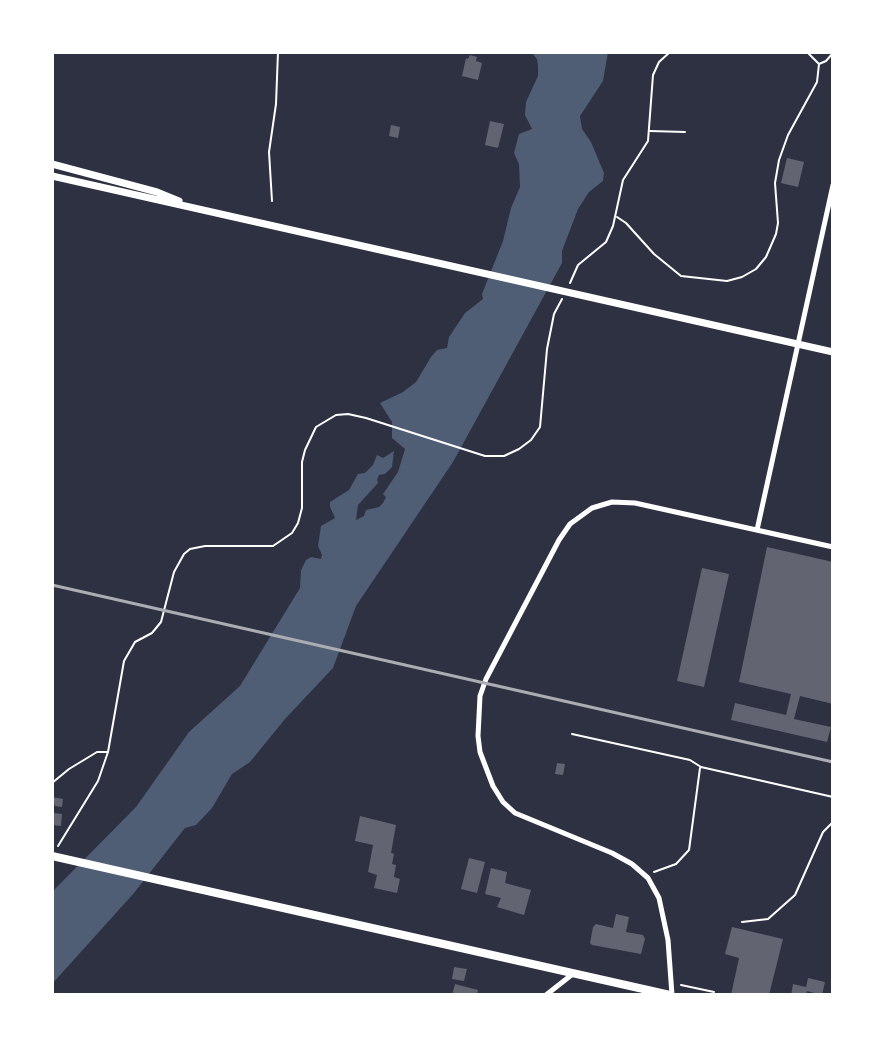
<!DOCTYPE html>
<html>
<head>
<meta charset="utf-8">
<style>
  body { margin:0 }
  #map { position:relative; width:885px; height:1047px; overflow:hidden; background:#2d3142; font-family:"Alegreya Sans",sans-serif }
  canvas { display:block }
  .frame { position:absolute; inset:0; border:54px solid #fff; pointer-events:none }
</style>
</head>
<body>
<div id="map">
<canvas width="885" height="1047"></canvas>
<div class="frame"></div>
</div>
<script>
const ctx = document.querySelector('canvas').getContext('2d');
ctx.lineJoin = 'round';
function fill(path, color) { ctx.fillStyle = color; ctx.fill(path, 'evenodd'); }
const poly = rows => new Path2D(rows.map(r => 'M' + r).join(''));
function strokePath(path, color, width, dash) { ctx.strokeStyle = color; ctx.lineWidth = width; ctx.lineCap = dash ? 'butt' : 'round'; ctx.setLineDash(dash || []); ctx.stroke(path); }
const water = poly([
  [531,52,608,52,603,81,580,116,582,129,591,142,604,173,603,181,589,192,578,209,562,251,562,263,453,462,356,606,333,668,285,719,250,762,232,774,212,808,196,825,185,828,134,893,52,984,52,892,136,807,189,732,240,686,300,588,301,570,306,560,311,557,321,559,322,555,318,546,321,526,335,518,330,507,330,502,349,490,358,474,365,473,373,465,377,455,383,458,394,451,392,467,385,474,379,475,377,480,378,483,358,505,356,520,364,516,366,510,379,507,383,503,386,497,383,494,398,472,405,449,392,438,392,422,380,403,403,392,416,382,431,357,437,350,447,348,449,337,465,313,483,299,482,294,503,241,511,208,520,187,519,164,514,153,519,134,532,129,525,115,526,102,538,76,538,66,537,59]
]);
const building = poly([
  [470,55,477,57,476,61,482,63,478,80,462,76,466,58,468,59],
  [490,121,504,124,498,148,485,145],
  [391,125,400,127,398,138,389,136],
  [787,158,804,162,798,187,781,183],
  [767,547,833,562,833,704,800,696,794,719,831,727,827,742,731,720,735,703,786,715,791,694,739,682],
  [702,568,729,574,704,687,677,681],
  [557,763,565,764,563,775,555,774],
  [52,797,63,799,62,807,55,806],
  [54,813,62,814,61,826,53,825],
  [360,816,396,825,391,853,394,854,392,864,396,865,394,877,400,879,397,893,374,888,377,875,368,872,373,845,355,841],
  [469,858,485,862,477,893,461,889],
  [491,868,507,872,505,883,531,890,524,915,497,907,501,898,485,894],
  [616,914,629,917,626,932,643,935,645,939,641,954,592,945,590,943,593,927,596,924,613,928],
  [732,927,783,939,769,995,731,995,739,958,725,954],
  [454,967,467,969,464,981,452,979],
  [808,978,825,982,822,995,807,991,806,995,791,995,793,984,806,987],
  [455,984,478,990,477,995,452,995]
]);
const path = poly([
  [807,52,819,64,826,61,833,53],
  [650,131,685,132],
  [272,201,269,152,276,104,278,52],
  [617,217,626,223,654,254,681,276,727,281,742,277,756,269,766,257,776,234,778,223,775,183,779,160,788,135,817,82,819,64],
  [570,283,578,265,606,242,613,226,623,180,648,141,653,75,659,62,670,52],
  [572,734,690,760,701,767,833,797],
  [52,783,69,769,97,752,107,752],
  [58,846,98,781,108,752,124,661,135,642,152,633,161,622,174,572,184,554,190,549,205,546,273,546,292,533,298,523,302,508,302,462,305,450,316,427,336,415,348,414,366,418,485,456,504,456,519,449,531,440,540,427,547,349,554,314,562,299],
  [654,872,676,864,689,850,700,768],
  [742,922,768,919,795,895,823,832,833,822],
  [681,985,714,992]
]);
const minor = poly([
  [757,530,833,185],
  [546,995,574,973],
  [672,995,668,940,659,898,648,878,632,864,612,853,515,813,503,802,493,786,480,752,478,736,480,696,486,679,559,540,570,524,592,508,612,502,635,503,833,547]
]);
const secondary = poly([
  [52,164,157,192,179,201],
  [52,176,833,352]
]);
const primary = poly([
  [52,856,670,995]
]);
const rail = poly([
  [52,585,833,762]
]);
fill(water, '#4f5d75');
fill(building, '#626471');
strokePath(path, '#fff', 2);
strokePath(minor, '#fff', 5);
strokePath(secondary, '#fff', 7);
strokePath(primary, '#fff', 8);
strokePath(rail, '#abadb3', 3);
</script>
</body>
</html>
